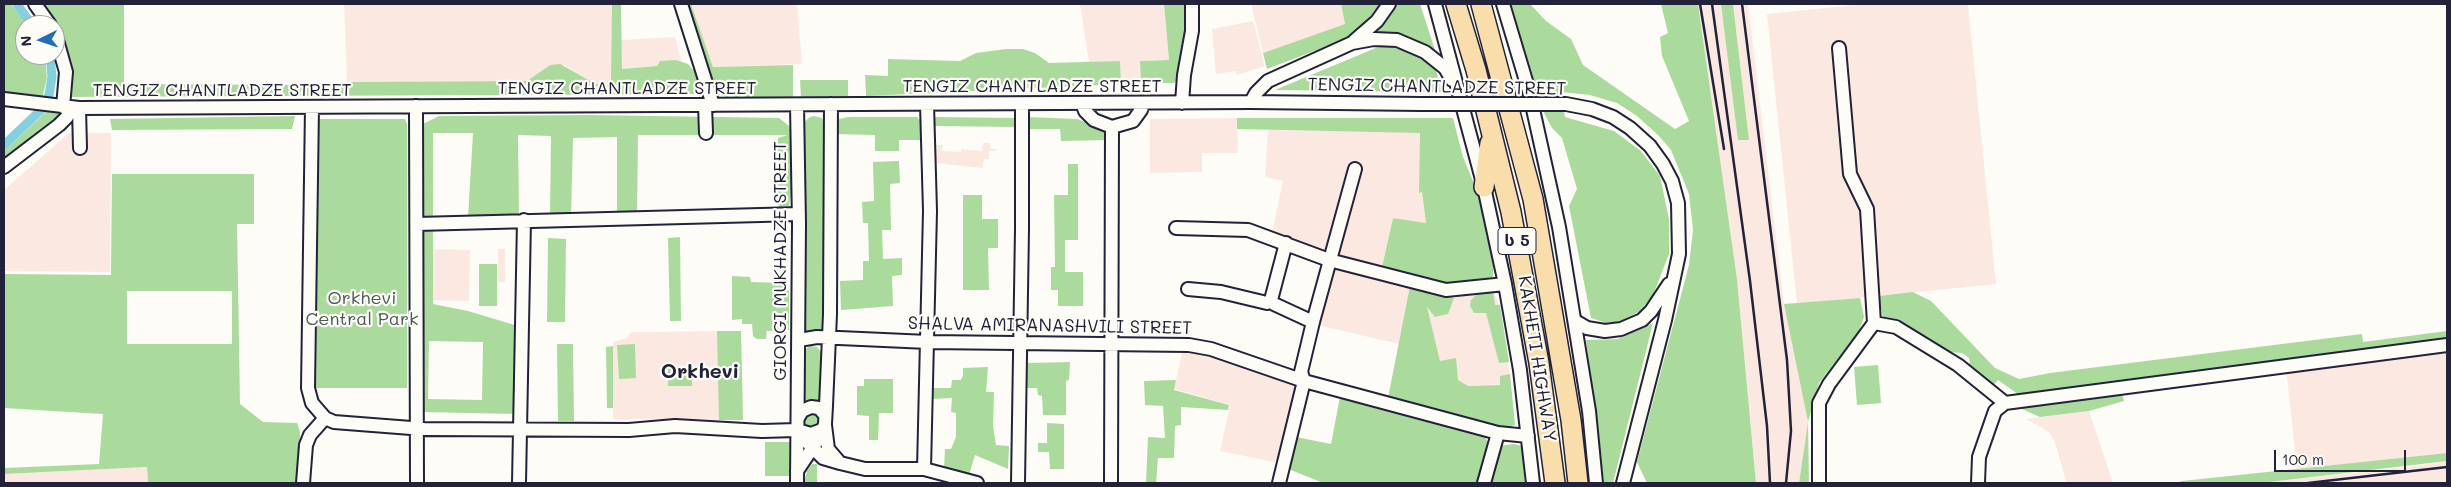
<!DOCTYPE html>
<html>
<head>
<meta charset="utf-8">
<style>
  body { margin:0 }
  #map { position:relative; width:2451px; height:487px; overflow:hidden; background:#fdfcf7; font-family:Mali,sans-serif }
  canvas { display:block }
  .frame { position:absolute; inset:0; border:5px solid #22223b; pointer-events:none }
  .north { position:absolute; left:15px; top:15px; width:50px; height:50px; box-sizing:border-box; background:#fdfcf7; border:1px solid #a5a5ac; border-radius:50%; rotate:266deg; font-size:14px; font-weight:700; line-height:20px; text-align:center; color:#22223b }
  .north::after { content:''; display:block; margin:auto; width:18px; height:22px; background:#1f6fb2; clip-path:polygon(50% 0,100% 100%,50% 72%,0 100%) }
  .scale { position:absolute; left:2274px; top:450px; width:132px; height:22px; box-sizing:border-box; border:2px solid #22223b; border-top:0; padding-left:6px; font-size:15px; line-height:18px; white-space:nowrap; color:#22223b; -webkit-text-stroke:4px #fdfcf7; paint-order:stroke }
</style>
</head>
<body>
<div id="map">
<canvas width="2451" height="487"></canvas>
<div class="frame"></div>
<div class="north">N</div>
<div class="scale">100 m</div>
</div>
<script>
const ctx = document.querySelector('canvas').getContext('2d');
ctx.lineJoin = 'round';
function fill(path, color) { ctx.fillStyle = color; ctx.fill(path, 'evenodd'); }
const poly = rows => new Path2D(rows.map(r => 'M' + r).join(''));
function strokePath(path, color, width, dash) { ctx.strokeStyle = color; ctx.lineWidth = width; ctx.lineCap = dash ? 'butt' : 'round'; ctx.setLineDash(dash || []); ctx.stroke(path); }
function drawText(font, color, halo, rows, align = 'center') {
  ctx.font = font + ' Mali,"Noto Sans Georgian",sans-serif'; ctx.lineWidth = 4.5; ctx.setLineDash([]); ctx.textBaseline = 'middle'; ctx.strokeStyle = halo; ctx.fillStyle = color; for (const [text, x, y, turn = 0] of rows) {
    ctx.save(); ctx.translate(x, y); ctx.rotate((+turn || 0) * Math.PI / 180); ctx.textAlign = isNaN(turn) ? turn : align; if (halo) ctx.strokeText(text, 0, 0); ctx.fillText(text, 0, 0); ctx.restore();
  }
}
const built = poly([
  [344,4,612,4,612,85,596,84,564,65,550,65,527,81,347,82],
  [691,4,797,4,802,64,713,67],
  [1080,4,1164,4,1169,60,1140,61,1141,83,1121,84,1120,61,1089,62],
  [1251,4,1341,4,1345,24,1263,53],
  [1698,4,1721,4,1739,140,1749,139,1733,4,1748,4,1784,304,1808,422,1799,483,1756,483,1737,279],
  [1865,4,1968,4,1996,284,1797,304,1767,14],
  [1253,21,1265,66,1237,75,1236,71,1216,74,1212,29],
  [675,37,682,63,676,60,657,66,622,69,622,40],
  [1237,118,1238,153,1202,153,1202,172,1150,173,1150,119],
  [1268,130,1421,132,1419,192,1422,192,1426,223,1393,218,1382,267,1344,258,1327,250,1323,252,1272,233,1283,181,1265,177],
  [69,133,111,133,110,272,4,271,4,190],
  [983,143,990,143,990,148,996,149,996,151,989,151,989,159,984,159,983,168,935,163,935,145,943,145,942,151,961,152,961,149,982,151],
  [426,249,470,250,469,301,426,300],
  [505,249,505,282,498,282,498,249],
  [1332,268,1410,286,1399,344,1317,325],
  [1493,291,1500,305,1511,384,1467,386,1455,381,1440,361,1424,303],
  [741,331,743,420,613,419,613,342,627,338,631,332],
  [1183,349,1203,351,1299,388,1279,463,1220,451,1230,405,1174,389],
  [2447,350,2447,453,2297,469,2286,368],
  [2089,411,2113,483,2062,483,2066,481,2055,442,2049,432,2026,419],
  [2447,461,2447,483,2261,483,2422,465],
  [147,467,148,483,4,483,4,474]
]);
const green = poly([
  [4,4,11,4,28,25,25,25,25,55,43,55,45,58,47,78,42,99,4,92],
  [40,4,124,4,124,84,283,85,347,82,527,81,550,65,560,64,596,84,611,85,612,4,621,4,622,69,657,66,660,61,676,60,688,64,695,72,702,94,67,97,69,76],
  [685,4,691,4,713,67,793,65,793,97,730,98,717,94],
  [1164,4,1186,4,1187,26,1178,81,1173,83,1141,83,1140,61,1169,60],
  [1341,4,1384,4,1369,24,1356,35,1267,69,1263,53,1345,24],
  [1395,4,1420,4,1435,50,1400,35,1386,33,1369,35,1390,13],
  [1510,4,1530,4,1546,21,1571,39,1583,65,1675,129,1689,121,1662,56,1660,37,1668,33,1661,4,1698,4,1737,279,1756,483,1647,483,1637,462,1689,265,1693,230,1689,194,1671,150,1659,136,1637,116,1617,103,1590,95,1561,92,1565,117,1614,131,1641,151,1660,176,1669,219,1669,254,1653,295,1640,311,1622,321,1606,323,1591,318,1569,206,1577,189,1562,138,1552,128,1544,113],
  [1721,4,1733,4,1749,140,1738,140],
  [1383,45,1415,53,1430,63,1435,67,1442,92,1275,90],
  [1006,49,1023,49,1035,53,1049,63,1120,61,1121,84,866,96,865,75,888,76,888,59,960,61,976,53],
  [800,80,848,80,848,96,801,97],
  [47,111,59,111,61,115,4,161,4,151],
  [591,115,779,118,789,126,794,139,793,180,789,206,779,207,780,195,778,195,778,138,787,135,638,135,637,213,617,213,617,137,573,138,571,214,550,215,551,136,518,135,519,216,468,217,473,133,433,133,433,304,468,311,518,326,518,414,421,412,423,124,439,116],
  [429,341,483,342,482,400,428,399],
  [295,116,292,129,112,130,110,119],
  [814,116,822,118,825,128,823,333,802,334,803,123,810,117],
  [848,117,917,117,924,124,925,140,899,140,899,151,875,151,875,135,835,134,839,119],
  [935,117,1018,118,1018,127,934,126],
  [1027,117,1077,119,1106,130,1107,140,1061,141,1060,129,1025,129],
  [1237,118,1453,118,1463,157,1480,198,1494,256,1493,277,1451,285,1382,267,1393,218,1426,223,1422,192,1419,193,1420,133,1237,129],
  [317,119,405,119,407,124,407,388,316,388],
  [899,161,900,183,890,184,891,230,882,230,883,259,902,258,902,275,892,276,893,306,841,310,840,281,863,280,863,261,869,261,868,223,863,223,862,202,874,201,873,162],
  [1068,164,1078,164,1078,240,1065,240,1065,272,1083,272,1083,306,1058,306,1058,290,1051,290,1051,267,1055,267,1054,195,1068,195],
  [112,174,254,174,254,224,237,224,240,404,263,422,297,423,300,432,299,483,148,483,147,467,4,474,4,468,99,464,103,414,4,408,4,274,111,275],
  [127,291,232,291,232,344,127,344],
  [963,195,982,195,982,219,998,219,998,248,988,248,989,290,963,290],
  [680,237,681,321,670,321,668,238],
  [548,238,566,239,565,322,547,322],
  [479,264,497,264,497,306,479,306],
  [732,276,750,277,751,282,786,283,787,290,789,291,789,330,767,331,767,328,766,339,757,339,753,336,752,324,742,324,742,319,732,320],
  [1410,286,1454,298,1448,314,1435,317,1427,307,1440,361,1456,358,1458,380,1468,386,1500,385,1500,376,1510,374,1515,425,1505,428,1388,398],
  [1493,291,1495,305,1500,305,1509,362,1499,363,1486,313,1474,313,1470,306,1471,300,1477,294],
  [1913,292,1931,301,1995,368,2019,379,2050,373,2362,334,2363,342,2447,331,2447,340,2019,395,1998,380,1992,387,1963,366,1970,363,1969,358,1962,353,1948,352,1883,318,1879,296],
  [1860,298,1864,317,1859,331,1819,383,1808,422,1809,483,1799,483,1808,422,1784,304],
  [1653,323,1613,483,1604,483,1586,340,1618,339],
  [717,331,741,331,743,420,719,420],
  [557,344,573,344,574,421,558,421],
  [635,344,636,378,619,379,617,345],
  [613,346,613,408,607,408,606,347],
  [810,346,817,347,822,353,823,405,804,405,804,350],
  [1070,362,1069,380,1066,381,1066,415,1043,415,1042,396,1038,395,1037,388,1027,388,1027,363],
  [1878,365,1881,403,1857,405,1854,367],
  [668,366,692,366,692,386,668,386],
  [988,367,986,392,994,392,993,426,996,445,1009,446,1008,469,975,455,969,475,944,468,945,449,951,449,956,437,956,413,951,412,952,398,933,399,933,388,951,388,952,380,961,380,963,375,963,368],
  [864,379,893,379,893,413,879,413,878,440,869,440,869,416,857,415,857,386,864,386],
  [1176,380,1174,390,1229,405,1228,410,1181,407,1181,425,1175,426,1174,458,1158,458,1156,483,1146,483,1148,437,1165,438,1163,406,1145,405,1144,381],
  [2122,392,2124,401,2089,411,2040,417,2022,409,2020,405],
  [1340,397,1485,436,1488,444,1478,483,1323,483,1286,468,1296,437,1331,444],
  '804 420a8 8 0 1 1 16 0a8 8 0 1 1-16 0Z',
  [1047,423,1064,424,1064,469,1050,469,1049,452,1038,452,1038,443,1047,443],
  [765,442,790,442,789,476,765,476],
  [1514,444,1522,446,1525,483,1489,483,1499,446],
  [2447,453,2447,461,2261,483,2175,483,2182,481],
  [812,464,817,464,817,483,804,483,807,471]
]);
const canal = poly([
  [17,4,32,25],
  [4,145,42,109,49,95,52,77,50,55]
]);
const minor = poly([
  [35,4,50,25],
  [681,4,713,105],
  [1435,4,1484,187,1505,284,1520,370,1533,483],
  [1503,4,1529,91,1559,227,1589,411,1596,483],
  [55,33,66,72,63,107],
  [1354,41,1377,21,1389,4],
  [1839,48,1850,174,1867,209,1874,323],
  [4,99,79,108,1251,102,1421,104],
  [1251,102,1256,93,1268,81,1352,43,1374,39,1397,40,1425,52,1445,68,1452,80],
  [1082,103,1085,111,1094,120,1112,127,1133,121,1141,110,1143,103],
  [1182,103,1184,75,1192,31,1192,4],
  [1566,104,1592,109,1613,117,1630,128,1650,146,1663,164,1672,181,1678,203,1679,254,1665,320,1623,483],
  [705,105,706,133],
  [797,105,799,224,797,483],
  [416,106,417,483],
  [312,107,308,388,312,403,325,418,334,422,424,429,629,430,675,426,762,431,797,430,811,434,822,430],
  [79,108,80,148],
  [4,167,59,125,67,117,71,108],
  [417,224,799,214],
  [1176,228,1248,230,1329,260,1446,290,1505,284],
  [1286,243,1271,300,1274,304,1313,322],
  [1188,289,1221,292,1267,303,1271,300],
  [1575,321,1587,328,1605,331,1621,329,1642,320,1651,311,1669,284],
  [799,340,817,337,928,342,1189,345,1211,349,1304,381,1498,433,1528,436],
  [798,418,802,411,811,407,819,408,825,415],
  [825,425,828,449,840,463],
  [807,442,823,458,840,463,865,469,924,469,977,483],
  [924,469,930,211,927,104],
  [797,471,819,438,825,424,826,406,830,314,831,104],
  [303,483,306,445,310,435,325,418],
  [519,483,524,220],
  [1018,483,1022,229,1022,104],
  [1111,483,1112,127],
  [1279,483,1304,381,1301,372,1313,322,1355,169],
  [1484,483,1498,433],
  [1819,483,1819,403,1829,384,1874,323,1896,327,1958,365,2005,403],
  [1978,483,1979,457,1995,411,2005,403,2447,345]
]);
const highway = poly([
  [1456,4,1476,70,1511,212,1539,363,1555,483],
  [1481,4,1533,199,1571,420,1578,483],
  [1484,187,1490,143]
]);
const rail = poly([
  [1700,4,1724,149],
  [1712,4,1750,281,1767,426,1770,483],
  [1742,4,1787,360,1791,431,1786,483],
  [2308,483,2447,467]
]);
const minorBridge = poly([
  [1421,104,1566,104]
]);
const shields = [
  [1517,241,38]
];
const shieldNames = [
  ["ს 5",1517,241]
];
const streetNames = [
  ["TENGIZ CHANTLADZE STREET",1032,86],
  ["TENGIZ CHANTLADZE STREET",1437,87,1],
  ["TENGIZ CHANTLADZE STREET",627,88],
  ["TENGIZ CHANTLADZE STREET",222,90],
  ["GIORGI MUKHADZE STREET",780,261,-90],
  ["SHALVA AMIRANASHVILI STREET",1050,326,1],
  ["KAKHETI HIGHWAY",1537,359,81]
];
const parkNames = [
  ["Orkhevi",362,298],
  ["Central Park",362,319]
];
const quarterNames = [
  ["Orkhevi",700,372]
];
fill(built, '#fbe9e1');
fill(green, '#aadb9c');
strokePath(canal, '#83d1e0', 9);
strokePath(minor, '#22223b', 16);
strokePath(highway, '#22223b', 22);
strokePath(minor, '#fdfcf7', 12);
strokePath(highway, '#f9deab', 19);
strokePath(rail, '#22223b', 2.5);
strokePath(minorBridge, '#22223b', 16, []);
strokePath(minorBridge, '#fdfcf7', 12);
for (const [x, y, w] of shields) { const box = new Path2D(); box.roundRect(x - w / 2, y - 13.5, w, 27, 4); ctx.fillStyle = '#fdfcf7'; ctx.fill(box); strokePath(box, '#22223b', 1); }
drawText('bold 16px', '#22223b', null, shieldNames);
drawText('18px', '#22223b', '#fdfcf7', streetNames);
drawText('18px', '#4b5a58', '#fdfcf7', parkNames);
drawText('bold 20px', '#22223b', '#fdfcf7', quarterNames);
</script>
</body>
</html>
